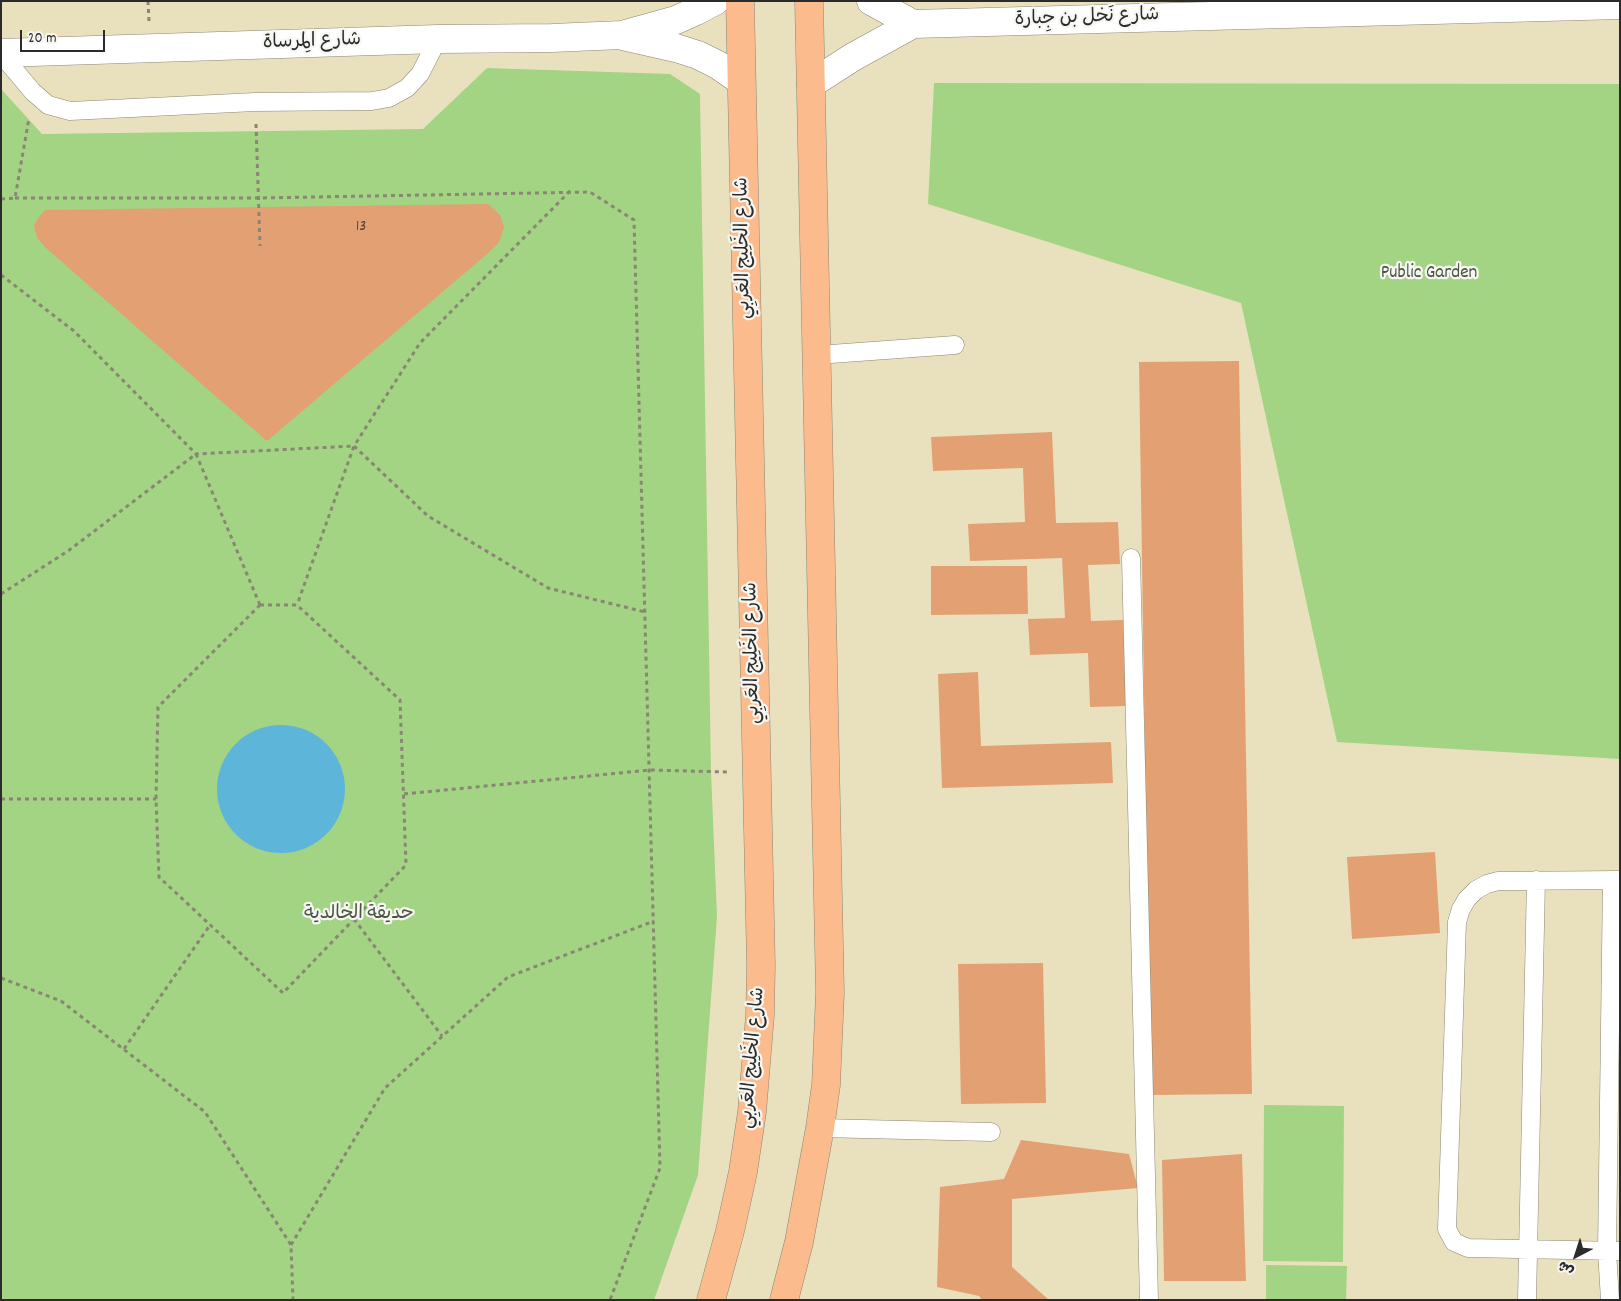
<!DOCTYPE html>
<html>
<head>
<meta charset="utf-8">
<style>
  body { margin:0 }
  #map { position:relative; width:1621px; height:1301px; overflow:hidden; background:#e9e1be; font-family:Dekko,"Playpen Sans Arabic",sans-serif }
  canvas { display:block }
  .frame { position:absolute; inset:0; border:2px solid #2b2b2b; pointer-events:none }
  .north { position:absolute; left:1551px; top:1231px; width:50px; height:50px; -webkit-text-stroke:4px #f6f6f2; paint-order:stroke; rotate:220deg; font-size:14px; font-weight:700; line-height:20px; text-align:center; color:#2b2b2b }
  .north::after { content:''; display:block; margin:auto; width:18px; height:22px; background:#2b2b2b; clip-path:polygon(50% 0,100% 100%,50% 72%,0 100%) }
  .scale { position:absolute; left:20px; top:30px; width:85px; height:22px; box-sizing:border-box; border:2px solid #2b2b2b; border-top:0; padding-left:6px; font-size:15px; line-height:18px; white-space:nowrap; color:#2b2b2b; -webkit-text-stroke:4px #f6f6f2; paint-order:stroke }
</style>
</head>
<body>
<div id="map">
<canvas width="1621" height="1301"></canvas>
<div class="frame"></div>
<div class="north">ش</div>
<div class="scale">20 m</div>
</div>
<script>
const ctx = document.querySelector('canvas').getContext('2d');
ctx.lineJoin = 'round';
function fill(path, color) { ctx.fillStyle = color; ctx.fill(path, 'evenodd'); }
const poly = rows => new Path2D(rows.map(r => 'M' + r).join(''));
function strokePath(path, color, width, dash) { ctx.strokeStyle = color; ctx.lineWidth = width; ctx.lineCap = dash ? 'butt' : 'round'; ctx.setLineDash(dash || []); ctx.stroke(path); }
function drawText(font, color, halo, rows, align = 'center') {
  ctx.font = font + ' Dekko,"Playpen Sans Arabic",sans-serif'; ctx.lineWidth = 4.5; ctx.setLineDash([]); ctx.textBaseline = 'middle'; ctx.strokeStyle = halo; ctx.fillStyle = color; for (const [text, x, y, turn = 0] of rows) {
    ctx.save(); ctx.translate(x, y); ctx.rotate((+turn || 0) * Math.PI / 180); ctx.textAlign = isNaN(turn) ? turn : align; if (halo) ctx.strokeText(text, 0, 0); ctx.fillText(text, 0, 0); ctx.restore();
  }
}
const green = poly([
  [487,68,670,74,700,94,711,771,717,917,698,1175,654,1300,1,1300,1,89,42,134,423,129],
  [934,83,1620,84,1620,759,1337,742,1241,303,928,204],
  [1264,1105,1344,1106,1343,1262,1263,1261],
  [1266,1265,1347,1266,1346,1300,1266,1300]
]);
const water = poly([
  '217 789a64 64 0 1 1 128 0a64 64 0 1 1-128 0Z'
]);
const building = poly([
  [488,204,500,215,504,227,499,242,487,254,267,441,46,248,37,238,34,226,38,218,45,210],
  [1239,361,1252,1094,1150,1095,1139,362],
  [1052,432,1056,523,1118,522,1120,564,1088,565,1091,621,1123,620,1127,706,1090,707,1088,653,1030,655,1028,619,1065,618,1062,558,970,561,968,524,1025,522,1023,468,933,471,931,437],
  [931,566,1027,566,1028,614,931,615],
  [978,672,981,746,1111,742,1113,783,942,788,938,674],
  [1435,852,1440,933,1352,939,1347,857],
  [1043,963,1046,1103,961,1104,958,964],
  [1021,1140,1129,1154,1138,1188,1012,1199,1012,1267,1049,1300,982,1300,979,1296,937,1287,940,1187,1004,1179],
  [1242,1154,1246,1281,1164,1281,1162,1160]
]);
const path = poly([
  [148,1,149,21],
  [256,124,260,246],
  [570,191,420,343,354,446,428,516,548,588,645,612],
  [15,198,259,198,590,192,634,220,660,1168,610,1300],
  [1,199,15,198,29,118],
  [1,275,74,331,196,454,354,446,297,605],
  [1,594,68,551,196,454,260,605],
  [260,605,297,605,400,700,406,865,283,993,159,877,156,799,158,707,260,605],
  [404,794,650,770,729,772],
  [1,799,156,799],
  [354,919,442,1036],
  [1,978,61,1001,205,1112,291,1245,293,1300],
  [124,1049,210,925],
  [291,1245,385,1088,508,977,654,921]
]);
const service = poly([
  [1,54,33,92,48,105,70,111,255,102,372,101,389,98,407,88,420,74,438,39],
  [817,355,955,345],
  [1131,558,1149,1300],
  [1620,880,1498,881,1487,884,1476,890,1467,899,1461,909,1457,922,1447,1229,1454,1242,1468,1248,1620,1251],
  [820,1128,991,1132],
  [1527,1300,1536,880],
  [1610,1300,1607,1251,1612,880]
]);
const minor = poly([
  [871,1,913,24],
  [623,36,676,48,698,55,718,65,741,81],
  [1,53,438,39,552,38,622,35,676,20,696,11,715,1],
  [811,84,853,57,913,24,1620,5]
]);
const trunk = poly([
  [711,1300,730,1231,743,1172,752,1112,760,1015,761,966,740,1],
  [784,1300,799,1242,820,1128,826,1085,830,993,809,1]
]);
const numberNames = [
  ["13",361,228]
];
const streetNames = [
  ["شارع نَخل بن جِبارة",1087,19,-2],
  ["شارع المِرساة",312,43,-2],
  ["شارع الخَلِيج العَربِي",745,248,-91],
  ["شارع الخَلِيج العَربِي",754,653,-91],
  ["شارع الخَلِيج العَربِي",754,1058,-85]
];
const parkNames = [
  ["Public Garden",1429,274],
  ["حديقة الخالدية",359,915]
];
fill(green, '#a3d483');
fill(water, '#5db6da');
fill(building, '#e3a072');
strokePath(service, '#8a8674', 19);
strokePath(minor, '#8a8674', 29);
strokePath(trunk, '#8a8674', 29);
strokePath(path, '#8a8674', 3, [4, 4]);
strokePath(service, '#fff', 18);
strokePath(minor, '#fff', 28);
strokePath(trunk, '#fbbb8d', 28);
drawText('16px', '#59483d', null, numberNames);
drawText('19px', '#2b2b2b', '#f6f6f2', streetNames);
drawText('19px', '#495541', '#f6f6f2', parkNames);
</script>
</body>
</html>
